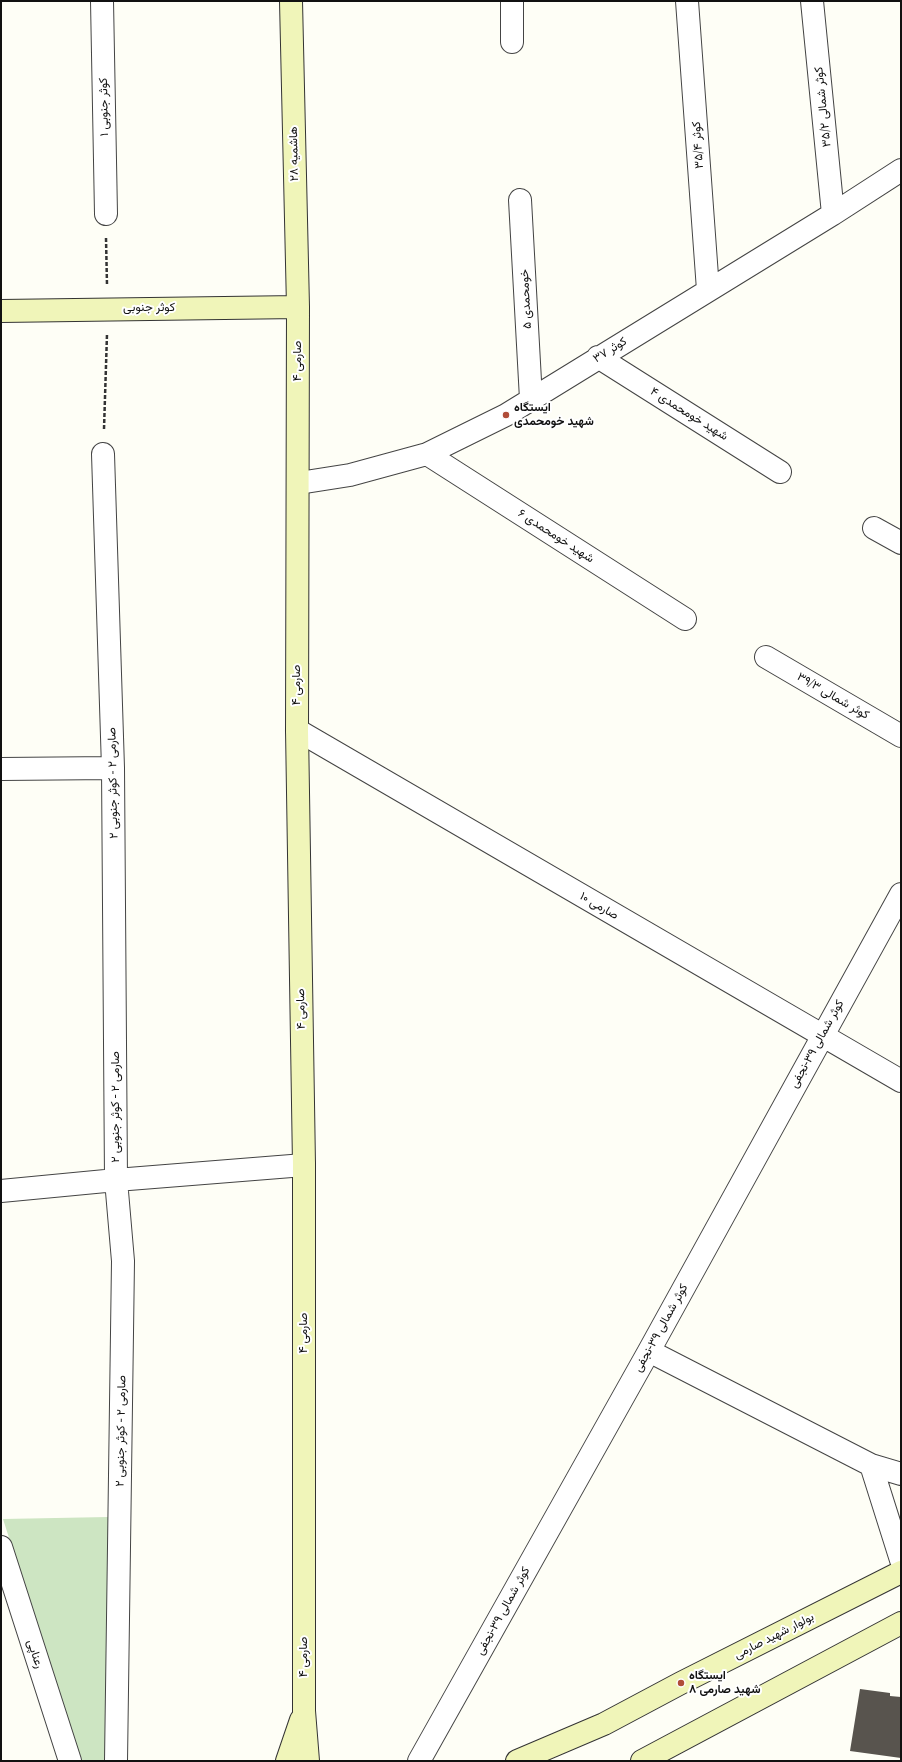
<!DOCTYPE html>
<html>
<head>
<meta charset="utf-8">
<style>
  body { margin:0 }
  #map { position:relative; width:902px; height:1762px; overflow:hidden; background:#fefef6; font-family:"Noto Serif",serif }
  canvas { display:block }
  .frame { position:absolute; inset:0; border:2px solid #111; pointer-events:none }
</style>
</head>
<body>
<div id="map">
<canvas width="902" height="1762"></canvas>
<div class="frame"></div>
</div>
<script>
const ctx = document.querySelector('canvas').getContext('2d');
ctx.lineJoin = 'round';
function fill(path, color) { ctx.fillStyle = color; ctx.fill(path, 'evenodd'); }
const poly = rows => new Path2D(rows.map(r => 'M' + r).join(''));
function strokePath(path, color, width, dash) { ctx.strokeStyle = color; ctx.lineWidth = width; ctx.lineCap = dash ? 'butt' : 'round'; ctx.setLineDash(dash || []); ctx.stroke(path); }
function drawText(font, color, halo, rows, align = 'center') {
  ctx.font = font + ' "Noto Serif",Vazirmatn,serif'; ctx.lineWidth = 4; ctx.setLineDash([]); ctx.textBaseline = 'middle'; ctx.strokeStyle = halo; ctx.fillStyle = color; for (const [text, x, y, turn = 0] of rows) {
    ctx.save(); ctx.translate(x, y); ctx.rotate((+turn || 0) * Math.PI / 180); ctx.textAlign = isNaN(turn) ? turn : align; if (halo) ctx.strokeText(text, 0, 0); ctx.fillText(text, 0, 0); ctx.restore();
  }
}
const green = poly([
  [108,1517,108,1761,82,1761,80,1760,3,1519]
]);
const building = poly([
  [860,1689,890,1693,890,1696,901,1697,901,1758,850,1751]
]);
const path = poly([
  [106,238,107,285],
  [104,429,107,334]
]);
const street = poly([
  [102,1,106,214],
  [512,1,512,42],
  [687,1,708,290],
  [812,1,833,214],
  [520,200,531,399],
  [598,357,780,472],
  [103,454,113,768,116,1180,123,1261,116,1761],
  [427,454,685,619],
  [299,483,350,475,427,454,506,415,833,214,901,170],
  [874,528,901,543],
  [766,657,901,736],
  [297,730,901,1081],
  [1,769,113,768],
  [1,1191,116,1180,304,1165],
  [649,1351,871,1465,901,1474],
  [871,1465,901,1560],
  [1,1547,70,1761],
  [419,1761,649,1351,901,894]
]);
const secondary = poly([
  [291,1,298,307,297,730,304,1165,304,1711,308,1761],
  [1,311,298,307],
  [287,1761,301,1720],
  [517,1761,604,1724,681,1683,901,1572],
  [642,1761,901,1623]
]);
const markers = [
  [506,415,4,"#b04c39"],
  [681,1683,4,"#b04c39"]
];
const streetNames = [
  ["کوثر جنوبی ۱",104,107,-91],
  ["کوثر شمالی ۳۵/۲",823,107,-96],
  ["کوثر ۳۵/۴",698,145,-94],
  ["هاشمیه ۲۸",294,154,-91],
  ["خومحمدی ۵",526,299,-93],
  ["کوثر جنوبی",149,308],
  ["کوثر ۳۷",610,350,-32],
  ["صارمی ۴",298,361,-90],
  ["شهید خومحمدی ۴",689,414,32],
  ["شهید خومحمدی ۶",556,536,33],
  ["صارمی ۴",297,685,-90],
  ["کوثر شمالی ۳۹/۳",833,696,30],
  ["صارمی ۲ - کوثر جنوبی ۲",113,783,-91],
  ["صارمی ۱۰",599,906,30],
  ["صارمی ۴",301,1009,-91],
  ["کوثر شمالی ۳۹-نجفی",817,1044,-61],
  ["صارمی ۲ - کوثر جنوبی ۲",116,1107,-90],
  ["کوثر شمالی ۳۹-نجفی",661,1328,-61],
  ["صارمی ۴",304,1333,-90],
  ["صارمی ۲ - کوثر جنوبی ۲",121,1431,-89],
  ["کوثر شمالی ۳۹-نجفی",503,1611,-61],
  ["بولوار شهید صارمی",774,1636,-27],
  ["رعناپی",35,1654,72],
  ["صارمی ۴",304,1657,-90]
];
const poiNames = [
  ["ایستگاه",514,408],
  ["شهید خومحمدی",514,422],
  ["ایستگاه",689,1676],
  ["شهید صارمی ۸",689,1690]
];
fill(green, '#cde5c2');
fill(building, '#58544e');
strokePath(street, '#444', 24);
strokePath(secondary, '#333', 24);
strokePath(path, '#333', 2.5, [4, 2]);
strokePath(street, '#fff', 22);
strokePath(secondary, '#f0f5b9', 22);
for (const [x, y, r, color] of markers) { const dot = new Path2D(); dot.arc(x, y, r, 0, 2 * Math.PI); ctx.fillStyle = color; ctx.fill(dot); strokePath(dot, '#fff', 1.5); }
drawText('12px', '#111', '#fff', streetNames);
drawText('bold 12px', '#111', '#fff', poiNames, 'left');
</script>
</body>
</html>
